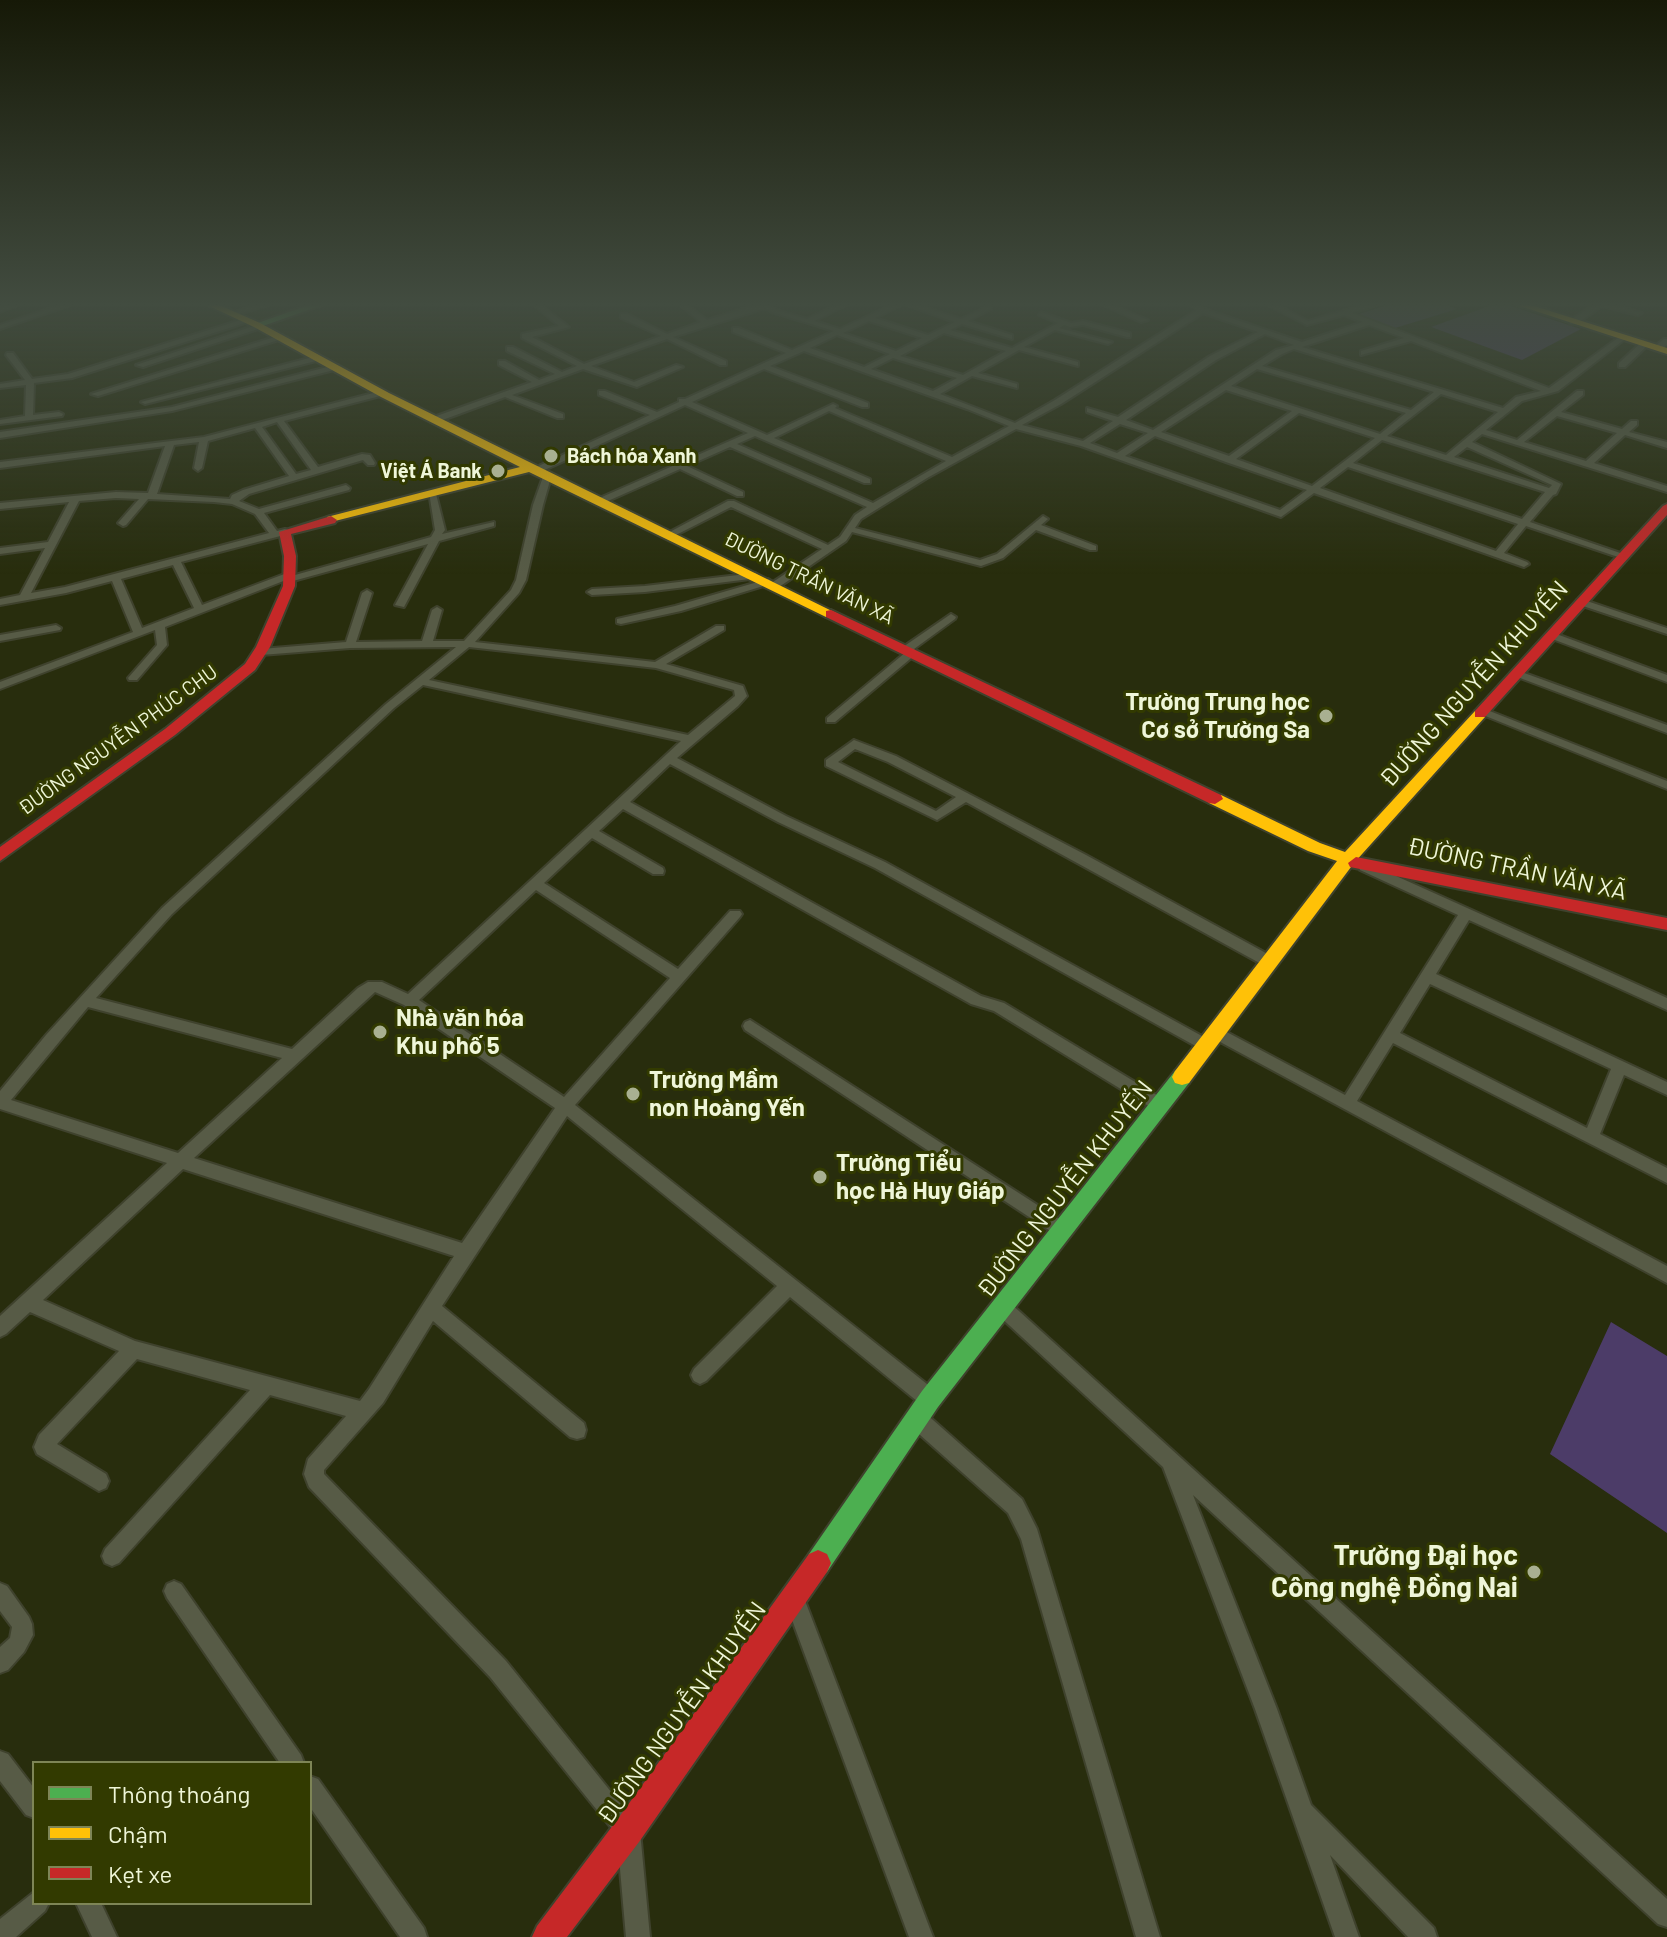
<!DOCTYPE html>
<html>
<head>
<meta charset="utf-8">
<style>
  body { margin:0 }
  #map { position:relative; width:1667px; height:1937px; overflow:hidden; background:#282d0d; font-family:Barlow,sans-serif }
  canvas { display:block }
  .legend { position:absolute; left:32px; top:1761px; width:280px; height:144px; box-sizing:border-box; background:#323a00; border:2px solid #7e8556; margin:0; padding:10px 14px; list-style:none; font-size:24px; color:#eff6d8 }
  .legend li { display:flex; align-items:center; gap:16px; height:40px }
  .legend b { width:40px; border:2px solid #7e8556 }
</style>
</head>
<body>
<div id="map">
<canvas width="1667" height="1937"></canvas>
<ul class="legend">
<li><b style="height:10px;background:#4caf50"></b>Thông thoáng</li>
<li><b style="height:10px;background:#ffc107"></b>Chậm</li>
<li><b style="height:10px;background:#c62828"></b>Kẹt xe</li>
</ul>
</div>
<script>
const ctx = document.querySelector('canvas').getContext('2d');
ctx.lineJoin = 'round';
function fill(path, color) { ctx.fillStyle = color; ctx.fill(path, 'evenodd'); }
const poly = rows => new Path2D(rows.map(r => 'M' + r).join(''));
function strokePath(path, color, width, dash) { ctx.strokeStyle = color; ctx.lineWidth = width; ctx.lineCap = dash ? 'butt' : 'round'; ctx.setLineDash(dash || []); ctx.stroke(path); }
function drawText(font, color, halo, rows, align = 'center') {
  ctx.font = font + ' Barlow,sans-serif'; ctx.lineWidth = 6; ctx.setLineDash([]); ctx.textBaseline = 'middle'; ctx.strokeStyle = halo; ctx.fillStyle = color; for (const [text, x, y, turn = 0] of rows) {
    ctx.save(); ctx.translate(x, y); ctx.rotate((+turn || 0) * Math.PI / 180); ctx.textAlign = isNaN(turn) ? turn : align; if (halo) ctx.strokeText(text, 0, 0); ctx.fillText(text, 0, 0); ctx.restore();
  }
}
const green = poly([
  [1391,304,1444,304,1457,309,1392,329,1355,315],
  [1495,304,1505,304,1581,329,1522,360,1431,327],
  [1611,1322,1667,1356,1667,1533,1550,1454]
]);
const street = poly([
  [11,304,21,304,0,312,0,308,11,304],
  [63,304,73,304,0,329,0,325,63,304],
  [260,304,271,304,232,316,228,314,260,304],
  [533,304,540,304,569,327,532,337,584,364,661,336,621,318,621,314,627,314,667,334,701,322,679,304,686,304,707,320,760,304,768,304,776,310,807,319,839,304,848,304,814,321,840,329,894,304,903,304,875,318,928,335,955,322,904,304,914,304,961,319,989,306,991,309,968,321,1012,335,1012,339,962,324,950,330,1012,348,1058,323,1039,315,1041,312,1071,323,1083,321,1130,333,1130,337,1127,337,1083,325,1070,327,1064,325,1059,328,1112,342,1108,344,1055,330,1024,347,1078,362,1078,366,1019,350,978,373,1017,384,1017,388,972,376,940,394,1015,423,1055,400,1197,310,1190,304,1198,304,1204,309,1302,342,1363,322,1344,315,1307,325,1266,304,1275,304,1308,321,1368,304,1379,304,1352,313,1549,388,1622,335,1626,337,1625,339,1558,391,1522,401,1486,430,1517,440,1577,391,1583,391,1583,395,1561,412,1622,429,1631,421,1637,421,1637,425,1629,432,1667,442,1667,448,1625,435,1594,463,1667,486,1667,492,1482,434,1472,442,1561,484,1556,494,1553,495,1530,522,1629,556,1621,558,1526,526,1504,553,1527,562,1529,564,1524,567,1314,493,1281,517,1081,446,1016,429,927,478,861,519,855,528,980,560,997,554,1043,516,1048,519,1041,525,1096,546,1096,550,1090,550,1036,530,1003,558,981,566,852,532,846,541,779,587,771,587,770,584,681,611,621,624,617,623,617,619,675,606,768,579,773,582,822,549,731,507,672,537,664,535,728,501,734,501,828,545,840,537,855,515,867,507,730,447,687,466,743,492,743,496,737,496,680,469,601,504,595,504,595,500,748,433,685,405,538,473,532,473,532,469,650,415,599,395,599,391,605,391,657,412,679,402,679,399,685,399,786,353,733,332,733,328,739,328,792,350,834,331,772,312,765,308,673,337,726,361,726,365,720,365,667,339,591,366,634,382,676,365,683,367,637,387,583,369,512,395,563,414,563,418,557,418,505,397,437,422,431,422,431,418,532,382,499,365,499,361,505,361,539,380,555,374,507,351,507,347,513,347,562,372,577,366,522,338,522,334,559,326,533,304],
  [1203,313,1258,332,1210,356,1118,417,1087,408,1087,412,1113,421,1083,441,1022,425,1061,404,1203,313],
  [869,321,922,338,896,351,843,333,869,321],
  [1369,325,1404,338,1361,351,1361,355,1411,341,1541,391,1516,397,1503,408,1302,347,1369,325],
  [944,333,1006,351,963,375,900,356,944,333],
  [1265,334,1294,345,1276,350,1153,430,1126,420,1216,360,1265,334],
  [837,335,890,354,864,367,810,348,837,335],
  [1294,349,1434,392,1411,410,1262,366,1282,354,1294,349],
  [804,351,967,409,1009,426,952,457,835,408,837,406,833,404,767,435,692,402,764,369,862,407,868,407,868,403,770,366,804,351],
  [893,358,957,378,933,391,871,369,893,358],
  [1257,369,1406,413,1380,434,1231,386,1257,369],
  [1226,390,1292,411,1229,456,1161,432,1226,390],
  [1441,394,1498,412,1446,455,1387,436,1441,394],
  [829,411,946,461,873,503,737,444,755,436,864,483,870,483,870,479,774,438,829,411],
  [1299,413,1375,438,1312,486,1236,459,1299,413],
  [1557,416,1617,433,1586,461,1524,442,1557,416],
  [1120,424,1148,433,1117,453,1090,443,1120,424],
  [1155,436,1226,462,1307,490,1280,510,1125,456,1155,436],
  [1382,440,1545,492,1522,519,1353,463,1382,440],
  [1467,447,1552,485,1549,488,1454,457,1467,447],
  [1348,467,1518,524,1496,551,1320,488,1348,467],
  [1101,304,1110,304,1148,320,1141,322,1101,304],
  [1596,304,1610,304,1642,313,1638,315,1602,306,1576,324,1570,324,1570,320,1596,304],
  [244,319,251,321,72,378,34,383,33,415,59,412,63,414,62,416,0,424,0,420,25,416,26,385,0,388,0,384,25,380,6,355,7,353,13,353,32,379,68,374,244,319],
  [257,325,264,327,143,367,136,365,257,325],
  [278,336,285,338,98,396,91,394,278,336],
  [1664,339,1667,339,1667,345,1661,350,1655,350,1655,346,1664,339],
  [1642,342,1649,344,1625,367,1619,367,1619,363,1642,342],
  [317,356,320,356,320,360,145,404,141,402,317,356],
  [335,365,338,365,338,369,172,411,0,438,0,432,172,407,335,365],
  [381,391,385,393,384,395,284,421,318,467,362,454,370,455,375,463,374,465,368,465,363,460,249,494,239,501,259,509,346,485,350,488,349,490,264,513,277,531,285,529,288,530,288,534,181,562,202,605,287,573,295,575,431,537,435,530,429,492,436,494,445,530,442,534,494,522,494,526,439,541,404,607,395,605,428,544,293,581,286,580,165,627,167,645,137,680,129,680,128,678,157,645,155,630,0,689,0,682,133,632,112,581,66,593,0,605,0,599,20,595,45,548,0,554,0,548,48,542,69,502,0,509,0,503,116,492,148,493,165,446,0,468,0,462,204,437,381,391],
  [277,422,311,470,296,474,262,427,277,422],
  [255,428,289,476,243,490,232,495,230,499,157,494,174,445,199,442,194,468,198,471,202,468,208,441,255,428],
  [116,498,139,499,118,523,123,526,126,525,148,499,214,502,232,504,255,514,269,533,65,587,31,593,79,501,116,498],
  [173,565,194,608,142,628,121,579,173,565],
  [547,474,551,477,543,505,526,580,519,593,475,642,655,662,716,626,724,626,724,630,666,664,743,686,747,696,738,706,677,758,786,816,885,862,1211,1041,1213,1045,1211,1049,1201,1049,875,868,778,822,670,764,630,802,981,996,1004,1003,1165,1100,1168,1105,1165,1110,1160,1111,1155,1110,994,1011,971,1004,623,809,599,831,663,868,664,871,663,874,653,874,592,838,544,883,678,969,730,911,740,911,742,914,740,917,575,1105,937,1392,939,1399,937,1406,930,1408,923,1406,790,1297,706,1381,700,1384,694,1381,691,1375,694,1369,777,1286,567,1116,442,1306,584,1423,586,1430,584,1437,577,1439,570,1437,433,1321,383,1403,324,1470,324,1474,506,1661,636,1823,640,1831,650,1937,626,1937,617,1835,490,1677,309,1487,304,1474,308,1459,346,1416,270,1395,119,1563,112,1566,105,1563,102,1556,105,1549,250,1390,137,1359,57,1444,106,1474,109,1481,106,1488,99,1491,37,1454,34,1447,39,1435,119,1351,30,1312,6,1334,0,1337,0,1316,167,1163,0,1109,0,1091,46,1035,162,908,386,704,456,647,350,648,261,655,256,652,261,649,346,642,362,593,367,590,372,593,356,642,422,641,432,610,437,607,442,610,433,641,464,641,511,590,516,580,533,505,543,477,547,474],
  [469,647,656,668,734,690,735,696,688,735,429,680,469,647],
  [423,685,681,741,408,994,382,982,368,982,358,988,292,1049,96,998,172,914,394,708,423,685],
  [536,890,670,978,564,1097,419,1000,536,890],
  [375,992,404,1005,555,1108,462,1243,194,1158,375,992],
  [88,1007,282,1058,178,1153,11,1100,88,1007],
  [183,1169,454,1256,369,1389,360,1401,135,1341,43,1300,183,1169],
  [755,573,760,576,758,578,645,592,592,595,587,592,592,589,645,586,755,573],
  [1581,599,1667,628,1667,634,1577,604,1577,600,1581,599],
  [951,614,956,617,955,619,914,649,917,652,916,654,835,722,827,722,827,718,906,652,902,649,903,647,951,614],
  [56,625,61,628,60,630,0,641,0,635,56,625],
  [1551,632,1667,675,1667,682,1547,637,1547,633,1551,632],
  [1516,670,1667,725,1667,733,1512,675,1511,673,1516,670],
  [1482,708,1667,781,1667,789,1478,713,1476,711,1482,708],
  [854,740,896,756,1086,855,1275,958,1277,962,1270,967,1265,966,966,802,937,820,826,766,826,760,854,740],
  [855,749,888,762,956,797,936,811,838,762,855,749],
  [1365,862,1667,998,1667,1010,1469,920,1436,974,1667,1082,1667,1095,1624,1075,1600,1134,1667,1168,1667,1183,1393,1043,1357,1101,1667,1266,1667,1283,1211,1037,1209,1033,1211,1029,1221,1029,1345,1095,1458,915,1360,870,1359,867,1360,864,1365,862],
  [1430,984,1611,1069,1587,1128,1400,1033,1430,984],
  [750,1020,1070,1226,1072,1231,1070,1236,1064,1239,1058,1236,745,1030,743,1026,745,1022,750,1020],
  [1003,1300,1009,1302,1667,1899,1667,1927,1658,1924,1193,1495,1277,1709,1311,1805,1434,1928,1437,1937,1408,1937,1330,1855,1359,1937,1335,1937,1255,1709,1163,1467,997,1314,994,1308,997,1302,1003,1300],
  [917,1410,924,1412,1022,1499,1037,1529,1160,1937,1136,1937,1021,1539,1008,1513,910,1426,908,1419,910,1412,917,1410],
  [174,1581,181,1584,301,1755,304,1763,280,1763,167,1598,164,1591,167,1584,174,1581],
  [0,1583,7,1586,29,1617,32,1624,33,1635,24,1652,8,1670,0,1673,0,1647,10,1638,12,1627,0,1611,0,1583],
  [794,1588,801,1591,804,1598,933,1937,909,1937,784,1598,787,1591,794,1588],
  [0,1751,8,1754,34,1788,34,1818,26,1815,0,1781,0,1751],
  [310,1776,318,1779,424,1928,427,1937,400,1937,310,1807,310,1776],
  [34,1892,34,1903,49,1903,45,1911,16,1937,0,1937,0,1919,34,1892],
  [76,1903,101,1903,117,1937,92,1937,76,1903]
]);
const fast = poly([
  [312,304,325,304,260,327,252,325,312,304],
  [1182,1069,1189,1071,1192,1077,1189,1083,938,1407,827,1572,818,1576,809,1572,805,1563,809,1554,922,1391,1175,1071,1182,1069]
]);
const slow = poly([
  [205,304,217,304,260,323,389,393,838,614,826,617,529,472,327,523,327,517,520,467,381,397,254,327,205,304],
  [1514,304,1528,304,1667,348,1667,354,1514,304],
  [1480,710,1485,711,1485,717,1354,863,1189,1083,1182,1085,1175,1083,1172,1077,1175,1071,1337,861,1308,851,1209,803,1207,799,1209,795,1221,795,1320,843,1345,852,1475,711,1480,710]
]);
const jam = poly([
  [1667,504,1667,515,1485,717,1475,717,1475,711,1663,506,1667,504],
  [331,516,337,520,335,523,291,534,296,556,295,586,270,647,255,670,175,735,0,861,0,847,165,729,245,664,256,647,283,586,284,556,279,532,331,516],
  [831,610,1221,795,1223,799,1215,804,1209,803,826,617,826,611,831,610],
  [1356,857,1667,918,1667,930,1350,867,1348,863,1356,857],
  [818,1550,827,1554,831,1563,827,1572,639,1842,567,1937,532,1937,537,1926,617,1820,809,1554,818,1550]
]);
const markers = [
  [551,456,8,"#a9b091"],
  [498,471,8,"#a9b091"],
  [1326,716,8,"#a9b091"],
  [380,1032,8,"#a9b091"],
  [633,1094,8,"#a9b091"],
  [820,1177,8,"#a9b091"],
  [1534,1572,8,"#a9b091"]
];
const farPoinames = [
  ["Bách hóa Xanh",567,456],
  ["Việt Á Bank",482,471,"right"]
];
const farStreetnames = [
  ["ĐƯỜNG TRẦN VĂN XÃ",809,578,26],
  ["ĐƯỜNG NGUYỄN PHÚC CHU",118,740,-36]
];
const streetNames = [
  ["ĐƯỜNG NGUYỄN KHUYẾN",1474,684,-48],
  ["ĐƯỜNG TRẦN VĂN XÃ",1517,869,12],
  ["ĐƯỜNG NGUYỄN KHUYẾN",1065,1189,-52],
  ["ĐƯỜNG NGUYỄN KHUYẾN",682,1713,-54]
];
const poiNames = [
  ["Trường Trung học",1310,702,"right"],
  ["Cơ sở Trường Sa",1310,730,"right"],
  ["Nhà văn hóa",396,1018],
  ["Khu phố 5",396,1046],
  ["Trường Mầm",649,1080],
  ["non Hoàng Yến",649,1108],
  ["Trường Tiểu",836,1163],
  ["học Hà Huy Giáp",836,1191]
];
const nearPoinames = [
  ["Trường Đại học",1518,1556],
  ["Công nghệ Đồng Nai",1518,1588]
];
fill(green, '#4c3c68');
strokePath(street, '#3f422d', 4);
strokePath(fast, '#3f422d', 4);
strokePath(slow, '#3f422d', 4);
strokePath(jam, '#3f422d', 4);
fill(street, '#575b46');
fill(fast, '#4caf50');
fill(slow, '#ffc107');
fill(jam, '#c62828');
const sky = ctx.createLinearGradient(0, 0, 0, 575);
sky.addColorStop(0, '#161907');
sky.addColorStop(0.53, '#424c40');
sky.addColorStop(1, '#424c4000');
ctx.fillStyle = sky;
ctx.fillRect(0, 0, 1667, 575);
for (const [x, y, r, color] of markers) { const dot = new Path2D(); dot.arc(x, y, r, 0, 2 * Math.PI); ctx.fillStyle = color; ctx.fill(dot); strokePath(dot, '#323a00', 3); }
drawText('bold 20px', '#eff6d8', '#323a00', farPoinames, 'left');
drawText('20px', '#eff6d8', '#323a00', farStreetnames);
drawText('24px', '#eff6d8', '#323a00', streetNames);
drawText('bold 24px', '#eff6d8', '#323a00', poiNames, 'left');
drawText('bold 28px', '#eff6d8', '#323a00', nearPoinames, 'right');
</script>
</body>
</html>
